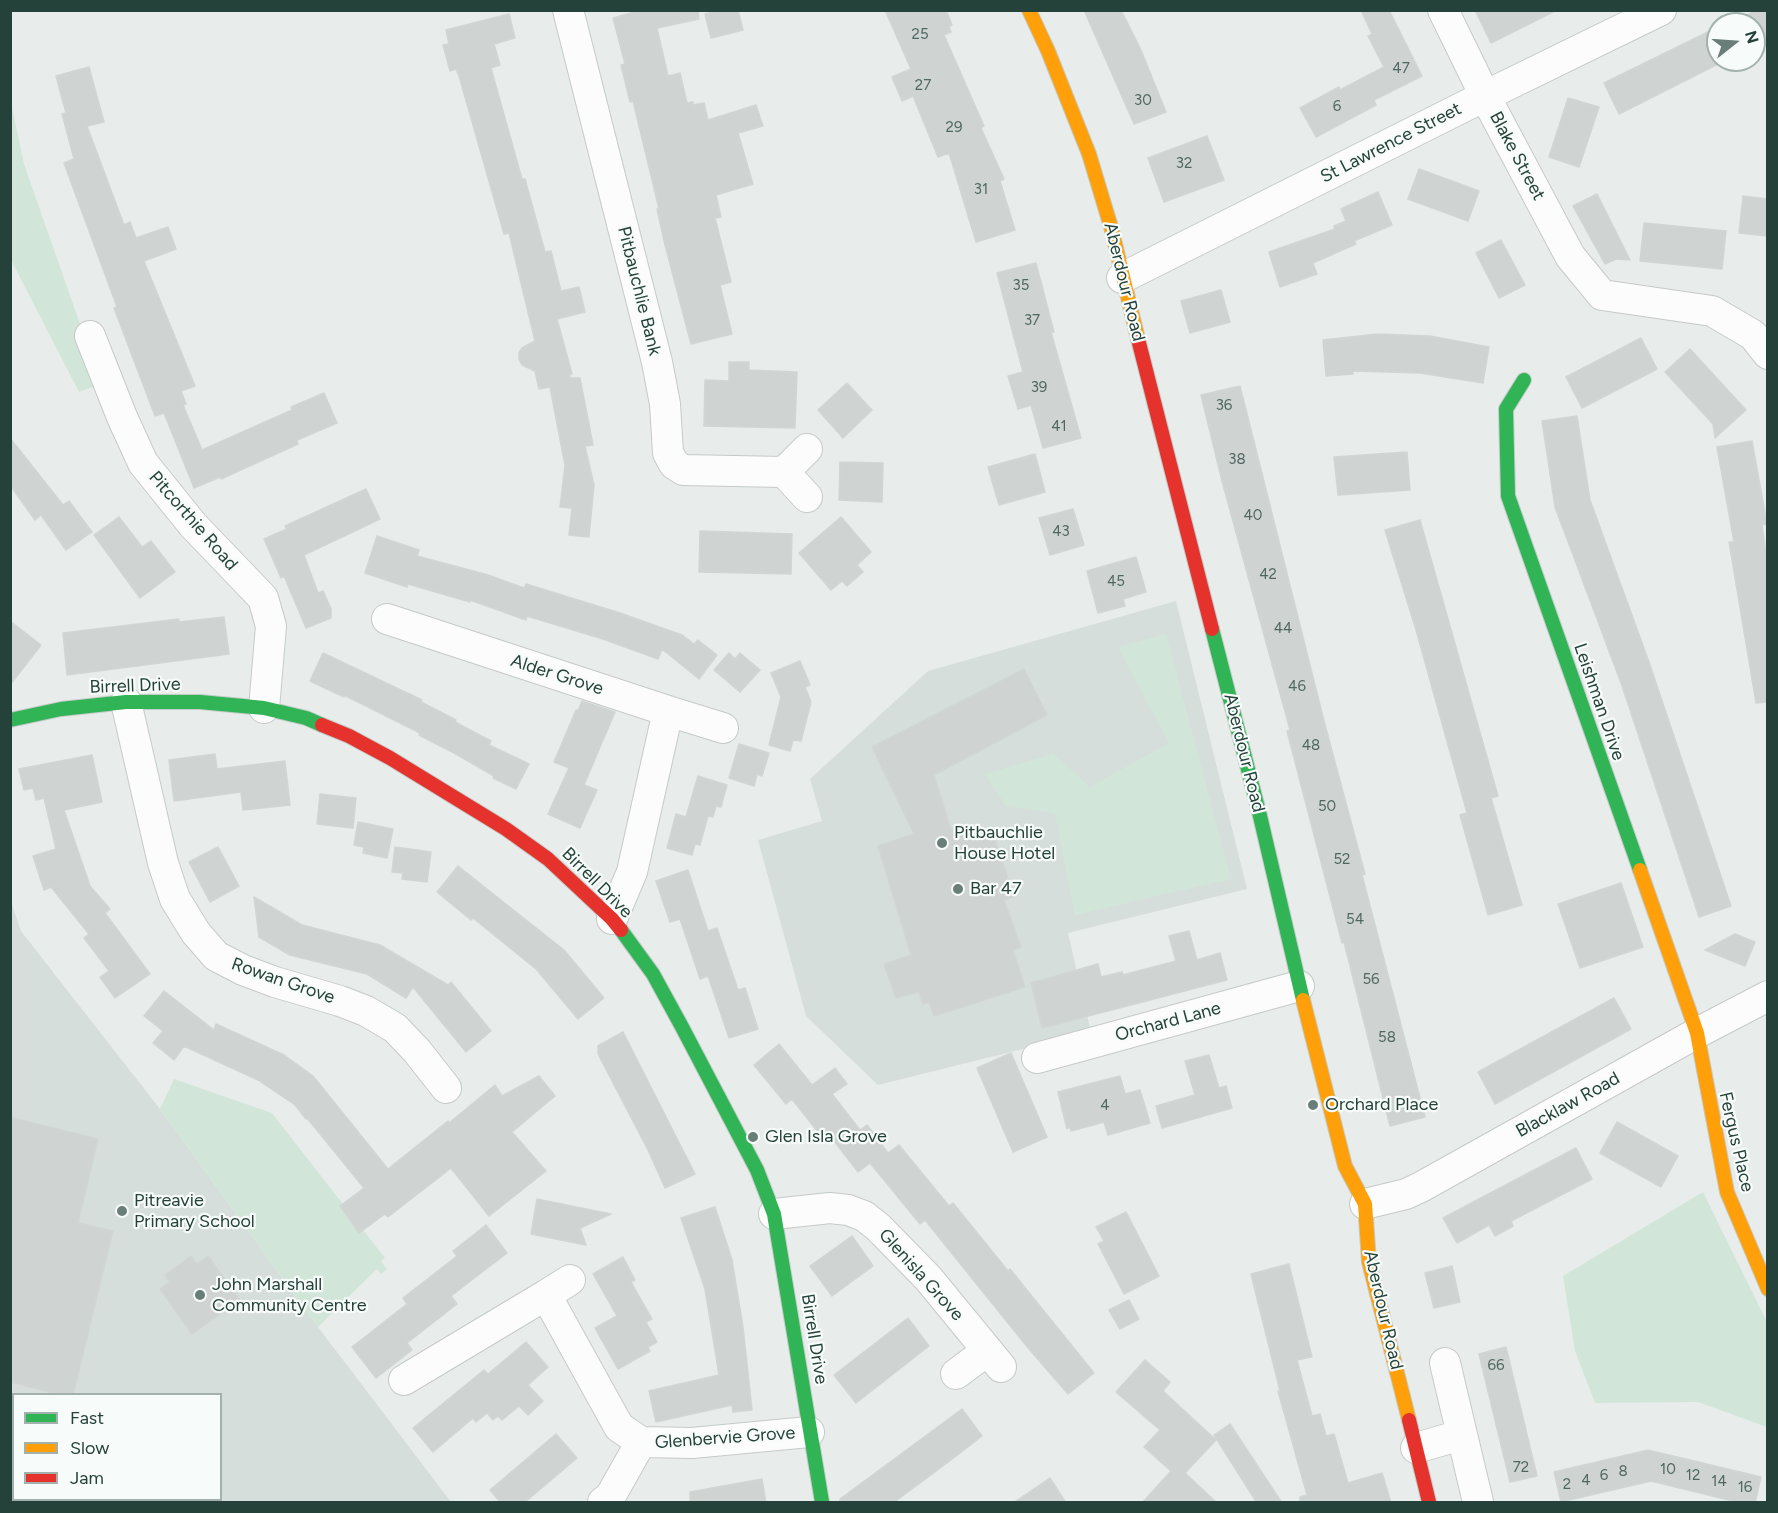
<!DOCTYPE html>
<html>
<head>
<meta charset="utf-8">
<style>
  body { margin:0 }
  #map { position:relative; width:1778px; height:1513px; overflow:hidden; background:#e8edeb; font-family:Figtree,sans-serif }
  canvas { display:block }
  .frame { position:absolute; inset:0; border:12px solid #24423a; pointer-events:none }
  .legend { position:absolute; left:12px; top:1393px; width:210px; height:108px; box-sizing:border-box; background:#f7fbf9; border:2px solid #a3b1ad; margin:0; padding:8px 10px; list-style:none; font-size:18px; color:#24423a }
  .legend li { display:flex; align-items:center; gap:12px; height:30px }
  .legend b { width:30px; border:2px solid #a3b1ad }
  .north { position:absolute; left:1706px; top:12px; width:60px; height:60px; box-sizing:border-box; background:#f7fbf9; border:2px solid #a3b1ad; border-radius:50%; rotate:73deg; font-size:16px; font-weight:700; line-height:24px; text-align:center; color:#24423a }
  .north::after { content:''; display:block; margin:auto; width:21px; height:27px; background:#697e78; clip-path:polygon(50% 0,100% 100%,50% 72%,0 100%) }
</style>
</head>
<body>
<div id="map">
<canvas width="1778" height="1513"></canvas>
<div class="frame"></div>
<ul class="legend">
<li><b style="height:8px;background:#30b455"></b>Fast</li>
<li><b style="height:8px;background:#ff9f0a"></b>Slow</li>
<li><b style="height:8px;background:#e5322d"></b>Jam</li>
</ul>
<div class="north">N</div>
</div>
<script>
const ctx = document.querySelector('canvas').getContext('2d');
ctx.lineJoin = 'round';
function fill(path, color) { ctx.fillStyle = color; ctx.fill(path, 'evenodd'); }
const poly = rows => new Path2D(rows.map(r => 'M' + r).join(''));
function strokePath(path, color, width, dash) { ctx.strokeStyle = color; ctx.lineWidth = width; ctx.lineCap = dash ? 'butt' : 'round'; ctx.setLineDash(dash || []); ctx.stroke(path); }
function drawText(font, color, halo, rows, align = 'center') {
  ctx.font = font + ' Figtree,sans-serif'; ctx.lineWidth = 4.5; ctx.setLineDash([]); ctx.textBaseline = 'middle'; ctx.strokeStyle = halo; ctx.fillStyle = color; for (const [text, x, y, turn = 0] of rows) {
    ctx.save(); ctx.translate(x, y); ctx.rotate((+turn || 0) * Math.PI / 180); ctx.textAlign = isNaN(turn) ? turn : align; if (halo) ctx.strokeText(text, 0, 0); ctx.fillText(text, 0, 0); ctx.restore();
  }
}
const built = poly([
  [1176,601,1247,889,1068,933,1091,1032,878,1085,806,1016,758,840,822,821,810,779,928,671],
  [10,899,21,931,160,1109,318,1327,451,1502,11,1502],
  [14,1394,220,1394,220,1500,14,1500]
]);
const green = poly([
  [10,98,24,164,101,384,79,392,11,260],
  [1166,634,1231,879,1075,915,1055,813,1006,806,985,774,1053,754,1090,787,1169,743,1118,647],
  [174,1079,272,1113,385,1258,381,1261,387,1269,381,1274,377,1269,318,1327,160,1109],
  [1703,1192,1767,1322,1767,1427,1698,1402,1595,1403,1575,1351,1563,1276]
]);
const building = poly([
  [641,10,698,10,699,19,657,28,668,76,680,73,687,103,693,102,693,105,704,103,708,120,756,105,763,126,738,133,753,184,716,195,721,217,715,218,731,282,720,285,732,334,691,344,665,245,657,209,659,209,633,101,630,102,621,65,625,64,613,18,641,10],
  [720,10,738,10,743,30,711,38,705,14,720,10],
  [885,10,946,10,952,25,949,27,951,32,944,35,984,126,981,128,1004,179,1000,181,1015,230,976,242,949,153,938,157,913,96,902,101,892,77,911,69,885,10],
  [1084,10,1121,10,1141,50,1166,112,1134,124,1084,10],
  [1361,10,1389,10,1422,76,1374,100,1376,105,1316,137,1300,108,1339,87,1340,90,1384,67,1368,36,1372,34,1361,10],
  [1475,10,1557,10,1491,43,1475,10],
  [1757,10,1767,10,1767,43,1754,49,1754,24,1729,24,1757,10],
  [509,14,515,38,494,44,500,65,491,68,522,179,525,179,545,252,551,251,561,291,579,287,585,312,557,319,572,374,570,374,570,378,580,378,593,445,585,446,594,485,589,537,569,535,572,508,560,507,565,465,550,387,539,389,535,371,522,365,519,359,519,353,522,348,535,341,509,233,504,234,459,76,456,69,450,71,443,45,449,44,446,30,509,14],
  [1718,27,1718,60,1732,60,1727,62,1726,60,1619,114,1604,83,1718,27],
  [89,67,104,122,87,126,124,225,130,222,136,238,168,227,176,249,144,261,195,386,181,391,186,404,183,405,202,450,292,410,291,407,324,393,337,423,297,440,298,444,221,479,220,477,194,488,164,413,155,416,114,308,117,307,64,163,74,159,62,114,66,113,56,76,89,67],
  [1568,98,1599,107,1579,167,1549,157,1568,98],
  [1207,136,1224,180,1164,202,1148,158,1207,136],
  [1419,169,1479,191,1468,221,1408,199,1419,169],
  [1378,192,1392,225,1354,241,1356,244,1313,263,1317,274,1280,287,1269,252,1335,229,1334,226,1346,221,1341,209,1378,192],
  [1597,194,1630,260,1616,259,1605,264,1573,206,1597,194],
  [1743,196,1767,199,1767,236,1739,233,1743,196],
  [1644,223,1726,231,1722,269,1640,261,1644,223],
  [1501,240,1525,285,1499,298,1476,253,1501,240],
  [1036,263,1054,332,1051,332,1081,438,1043,448,1031,405,1018,409,1008,376,1023,372,997,273,1036,263],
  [1221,290,1230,322,1190,333,1181,301,1221,290],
  [1377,334,1430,336,1489,347,1483,383,1420,373,1353,371,1353,374,1326,376,1323,340,1377,334],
  [1641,338,1657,369,1582,408,1566,377,1641,338],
  [1690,349,1746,410,1715,438,1713,424,1665,372,1690,349],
  [729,362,749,362,749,370,797,372,795,428,704,426,705,380,729,381,729,362],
  [847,383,872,410,843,438,818,410,847,383],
  [1240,386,1324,721,1365,874,1362,875,1425,1117,1390,1126,1344,942,1342,943,1287,731,1290,730,1222,481,1201,395,1240,386],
  [1577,416,1590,500,1649,662,1731,906,1699,917,1621,683,1555,507,1542,421,1577,416],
  [10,438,63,505,69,501,92,532,66,550,41,515,35,520,10,485,10,438],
  [1752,441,1767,524,1762,525,1767,559,1767,702,1756,703,1729,542,1734,542,1717,447,1752,441],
  [1407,452,1410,490,1338,495,1334,457,1407,452],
  [1035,454,1045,492,999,505,988,467,1035,454],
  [840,462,883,463,882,502,839,500,840,462],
  [366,489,380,519,304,555,318,593,323,591,331,609,331,618,306,628,284,576,281,578,264,539,287,529,285,526,366,489],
  [1073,509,1084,545,1050,555,1039,518,1073,509],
  [119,517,142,547,151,541,175,572,140,598,94,535,119,517],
  [841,517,871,552,857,565,863,572,847,586,842,581,831,590,799,553,841,517],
  [1420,520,1498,796,1491,798,1522,905,1488,915,1460,815,1467,813,1416,630,1385,530,1420,520],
  [700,531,792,534,791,574,699,572,700,531],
  [377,536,419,550,417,556,488,575,524,588,526,584,620,613,682,635,694,644,698,640,717,655,699,679,662,649,658,659,603,639,527,616,526,620,470,600,470,602,408,584,407,587,365,573,377,536],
  [1136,557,1146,592,1123,599,1125,606,1098,613,1087,571,1136,557],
  [224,617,229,654,67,675,63,633,179,619,179,622,224,617],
  [10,621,41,645,10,685,10,621],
  [323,653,422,700,421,702,456,720,455,722,491,741,489,745,529,764,516,789,493,778,494,776,454,753,419,735,420,733,344,695,344,697,310,681,323,653],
  [729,653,735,659,740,653,760,670,740,692,714,670,729,653],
  [800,661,810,685,805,687,811,702,801,741,793,740,790,751,769,745,781,697,771,673,800,661],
  [1024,669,1047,715,934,775,951,830,968,825,974,840,993,834,1014,896,1004,900,1021,947,1013,950,1025,987,934,1016,929,1002,923,1004,919,992,896,998,884,964,911,955,878,846,914,834,872,747,1024,669],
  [582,701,615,712,584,785,597,790,580,828,548,814,569,768,554,762,576,710,578,711,582,701],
  [739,744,769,753,762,776,757,774,754,786,729,778,739,744],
  [215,754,217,769,285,761,290,805,243,810,241,792,174,801,169,760,215,754],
  [92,755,102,802,64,810,90,886,110,909,105,913,150,974,115,998,100,977,109,971,84,938,89,934,51,887,44,890,33,856,56,849,44,798,36,800,33,788,24,790,19,769,92,755],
  [698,776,727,785,721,807,716,806,713,817,708,816,700,845,695,844,692,855,667,848,676,814,686,817,698,776],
  [320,794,356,798,353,828,317,824,320,794],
  [358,822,393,829,387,858,363,853,364,847,354,845,358,822],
  [218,847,239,886,210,902,189,862,218,847],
  [395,847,431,852,427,882,402,879,403,873,392,872,395,847],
  [458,866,564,950,604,998,578,1019,536,969,473,918,471,920,437,892,458,866],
  [688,870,708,931,717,928,738,990,745,988,758,1029,729,1038,708,976,700,979,680,919,670,922,656,881,688,870],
  [1621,883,1643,947,1580,968,1558,904,1621,883],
  [254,897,302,925,380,945,448,985,451,982,491,1031,466,1052,413,987,406,998,367,974,290,955,259,937,254,897],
  [1189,931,1197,960,1220,953,1227,980,1042,1028,1031,983,1098,964,1101,977,1122,972,1123,975,1176,961,1169,936,1189,931],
  [1735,934,1755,942,1745,966,1705,950,1735,934],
  [164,991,214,1030,216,1024,284,1055,313,1076,388,1169,448,1121,449,1123,495,1085,502,1096,539,1076,555,1096,512,1132,546,1171,489,1216,451,1168,388,1217,385,1214,359,1233,340,1206,364,1188,307,1118,306,1119,295,1105,258,1080,184,1046,174,1060,153,1043,163,1031,144,1016,164,991],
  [1614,998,1631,1029,1495,1104,1478,1072,1614,998],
  [623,1032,695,1174,665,1188,649,1152,598,1054,598,1046,623,1032],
  [779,1044,812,1085,835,1068,847,1084,832,1094,860,1130,867,1125,888,1153,899,1145,949,1206,953,1203,1008,1271,1010,1269,1094,1373,1068,1394,1029,1349,925,1220,920,1224,870,1163,858,1172,831,1137,825,1141,792,1099,786,1104,754,1065,779,1044],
  [1011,1053,1047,1137,1013,1152,977,1068,1011,1053],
  [1209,1055,1219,1088,1226,1086,1232,1108,1162,1128,1156,1106,1195,1095,1185,1061,1209,1055],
  [1120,1076,1125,1094,1140,1090,1150,1123,1108,1135,1104,1122,1071,1131,1070,1127,1067,1129,1058,1092,1120,1076],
  [13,1118,98,1139,78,1223,113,1231,73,1395,61,1395,10,1382,10,1128,13,1118],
  [1617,1122,1678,1156,1661,1187,1600,1153,1617,1122],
  [1576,1148,1592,1179,1511,1221,1513,1226,1495,1236,1489,1225,1457,1243,1443,1218,1576,1148],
  [537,1199,611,1214,580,1228,586,1245,531,1234,537,1199],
  [715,1207,732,1260,743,1327,752,1410,733,1412,732,1405,656,1422,649,1391,719,1375,705,1289,681,1218,715,1207],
  [1126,1212,1159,1276,1124,1294,1098,1244,1104,1241,1096,1227,1126,1212],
  [486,1225,507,1253,451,1296,457,1304,407,1343,412,1350,376,1378,352,1347,407,1304,403,1298,457,1256,453,1251,486,1225],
  [852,1236,873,1266,832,1296,810,1266,852,1236],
  [191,1256,197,1264,208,1256,240,1300,192,1334,160,1289,170,1282,165,1275,191,1256],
  [623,1257,635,1280,631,1282,652,1319,646,1322,657,1342,648,1347,650,1351,618,1369,595,1328,617,1316,593,1274,623,1257],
  [1289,1264,1312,1357,1297,1360,1312,1416,1320,1414,1326,1436,1334,1434,1348,1483,1382,1473,1391,1503,1300,1503,1300,1497,1307,1495,1278,1391,1280,1391,1251,1274,1289,1264],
  [1452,1266,1460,1302,1434,1308,1425,1273,1452,1266],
  [1129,1300,1139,1319,1120,1329,1109,1310,1129,1300],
  [908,1318,929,1346,856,1403,834,1375,908,1318],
  [526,1342,548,1367,528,1385,543,1401,528,1415,519,1406,502,1420,498,1416,493,1420,487,1413,476,1422,473,1418,433,1452,413,1428,484,1370,488,1374,526,1342],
  [1506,1347,1537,1476,1510,1482,1479,1354,1506,1347],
  [1145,1360,1170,1382,1163,1391,1216,1440,1185,1473,1217,1503,1142,1503,1171,1471,1144,1447,1160,1430,1116,1392,1145,1360],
  [962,1409,982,1436,947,1463,893,1503,840,1503,840,1499,962,1409],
  [1230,1424,1282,1503,1257,1503,1214,1435,1230,1424],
  [556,1434,577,1458,524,1503,501,1503,490,1490,556,1434],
  [1648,1450,1761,1477,1755,1503,1741,1503,1651,1481,1561,1502,1554,1472,1648,1450],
  [1050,1478,1066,1503,1013,1503,1050,1478],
  [762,1479,766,1503,690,1503,690,1492,762,1479]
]);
const street = poly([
  [568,10,657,362,665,404,668,453,674,464,683,470,784,472,807,449],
  [1443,10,1485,96,1570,256,1602,295,1712,311,1753,335,1768,354],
  [1122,278,1485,96,1661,10],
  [90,336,122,417,143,463,193,525,263,598,271,626,264,708],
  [784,472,807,497],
  [387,619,668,711,632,872,612,919],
  [126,702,163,863,175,899,196,933,216,956,243,970,275,982,340,1001,366,1011,395,1028,417,1051,446,1088],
  [668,711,723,728],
  [1037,1058,1299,986],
  [1365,1204,1406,1194,1421,1187,1697,1033,1768,996],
  [774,1214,830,1208,848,1210,864,1216,878,1227,928,1278,1001,1367],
  [546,1295,570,1280],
  [1445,1363,1478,1502],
  [956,1374,987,1351],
  [404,1380,546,1295,619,1427,641,1442,692,1443,809,1432],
  [1416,1448,1461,1435],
  [603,1502,610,1497,641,1442]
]);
const fast = poly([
  [1524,380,1506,409,1508,496,1640,870],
  [1212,629,1260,816,1303,1000],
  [10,720,61,709,126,702,200,702,264,708,306,718,322,725],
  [621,930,653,974,682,1027,757,1170,774,1214,822,1502]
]);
const slow = poly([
  [1029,10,1048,51,1089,154,1111,227,1138,339],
  [1640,870,1697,1033,1727,1192,1768,1289],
  [1303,1000,1345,1166,1365,1204,1369,1262,1409,1420]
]);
const jam = poly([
  [1138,339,1212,629],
  [322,725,349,736,390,758,506,829,548,859,612,919,621,930],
  [1409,1420,1429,1502]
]);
const markers = [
  [942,843,6,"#697e78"],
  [958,889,6,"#697e78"],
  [1313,1105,6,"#697e78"],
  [753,1137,6,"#697e78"],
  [122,1211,6,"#697e78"],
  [200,1295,6,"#697e78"]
];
const numberNames = [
  ["25",920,35],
  ["47",1401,69],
  ["27",923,86],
  ["30",1143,101],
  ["6",1337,107],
  ["29",954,128],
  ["32",1184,164],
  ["31",981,190],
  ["35",1021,286],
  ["37",1032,321],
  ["39",1039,388],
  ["36",1224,406],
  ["41",1059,427],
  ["38",1237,460],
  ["40",1253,516],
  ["43",1061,532],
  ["42",1268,575],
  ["45",1116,582],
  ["44",1283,629],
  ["46",1297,687],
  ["48",1311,746],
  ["50",1327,807],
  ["52",1342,860],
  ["54",1355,920],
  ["56",1371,980],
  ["58",1387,1038],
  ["4",1105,1106],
  ["66",1496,1366],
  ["72",1521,1468],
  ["10",1668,1470],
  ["8",1623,1472],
  ["6",1604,1476],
  ["12",1693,1476],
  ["4",1586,1481],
  ["14",1719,1482],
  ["2",1567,1485],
  ["16",1745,1488]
];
const streetNames = [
  ["St Lawrence Street",1391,143,-27],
  ["Blake Street",1517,156,62],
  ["Aberdour Road",1124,282,76],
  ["Pitbauchlie Bank",639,291,76],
  ["Pitcorthie Road",193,521,49],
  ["Alder Grove",557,675,18],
  ["Birrell Drive",135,686,-2],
  ["Leishman Drive",1599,702,71],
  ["Aberdour Road",1244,753,76],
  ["Birrell Drive",597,883,45],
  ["Rowan Grove",283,981,19],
  ["Orchard Lane",1168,1022,-15],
  ["Blacklaw Road",1568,1105,-29],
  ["Fergus Place",1736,1142,77],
  ["Glenisla Grove",921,1275,48],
  ["Aberdour Road",1383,1310,77],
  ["Birrell Drive",814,1339,81],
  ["Glenbervie Grove",725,1438,-4]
];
const poiNames = [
  ["Pitbauchlie",954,833],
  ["House Hotel",954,854],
  ["Bar 47",970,889],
  ["Orchard Place",1325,1105],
  ["Glen Isla Grove",765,1137],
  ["Pitreavie",134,1201],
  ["Primary School",134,1222],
  ["John Marshall",212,1285],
  ["Community Centre",212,1306]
];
fill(built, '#d6dedb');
fill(green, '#d1e6d8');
fill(building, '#cfd4d2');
strokePath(building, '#d1d6d4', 1.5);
strokePath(street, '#c5cac8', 32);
strokePath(fast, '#c3cbc8', 16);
strokePath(slow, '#c3cbc8', 16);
strokePath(jam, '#c3cbc8', 16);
strokePath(street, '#fcfcfc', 30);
strokePath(fast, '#30b455', 14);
strokePath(slow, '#ff9f0a', 14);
strokePath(jam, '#e5322d', 14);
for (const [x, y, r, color] of markers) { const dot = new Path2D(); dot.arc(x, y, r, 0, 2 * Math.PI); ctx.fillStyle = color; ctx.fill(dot); strokePath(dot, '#f7fbf9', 2); }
drawText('15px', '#506761', null, numberNames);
drawText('18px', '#24423a', '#f7fbf9', streetNames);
drawText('18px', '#24423a', '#f7fbf9', poiNames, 'left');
</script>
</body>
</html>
